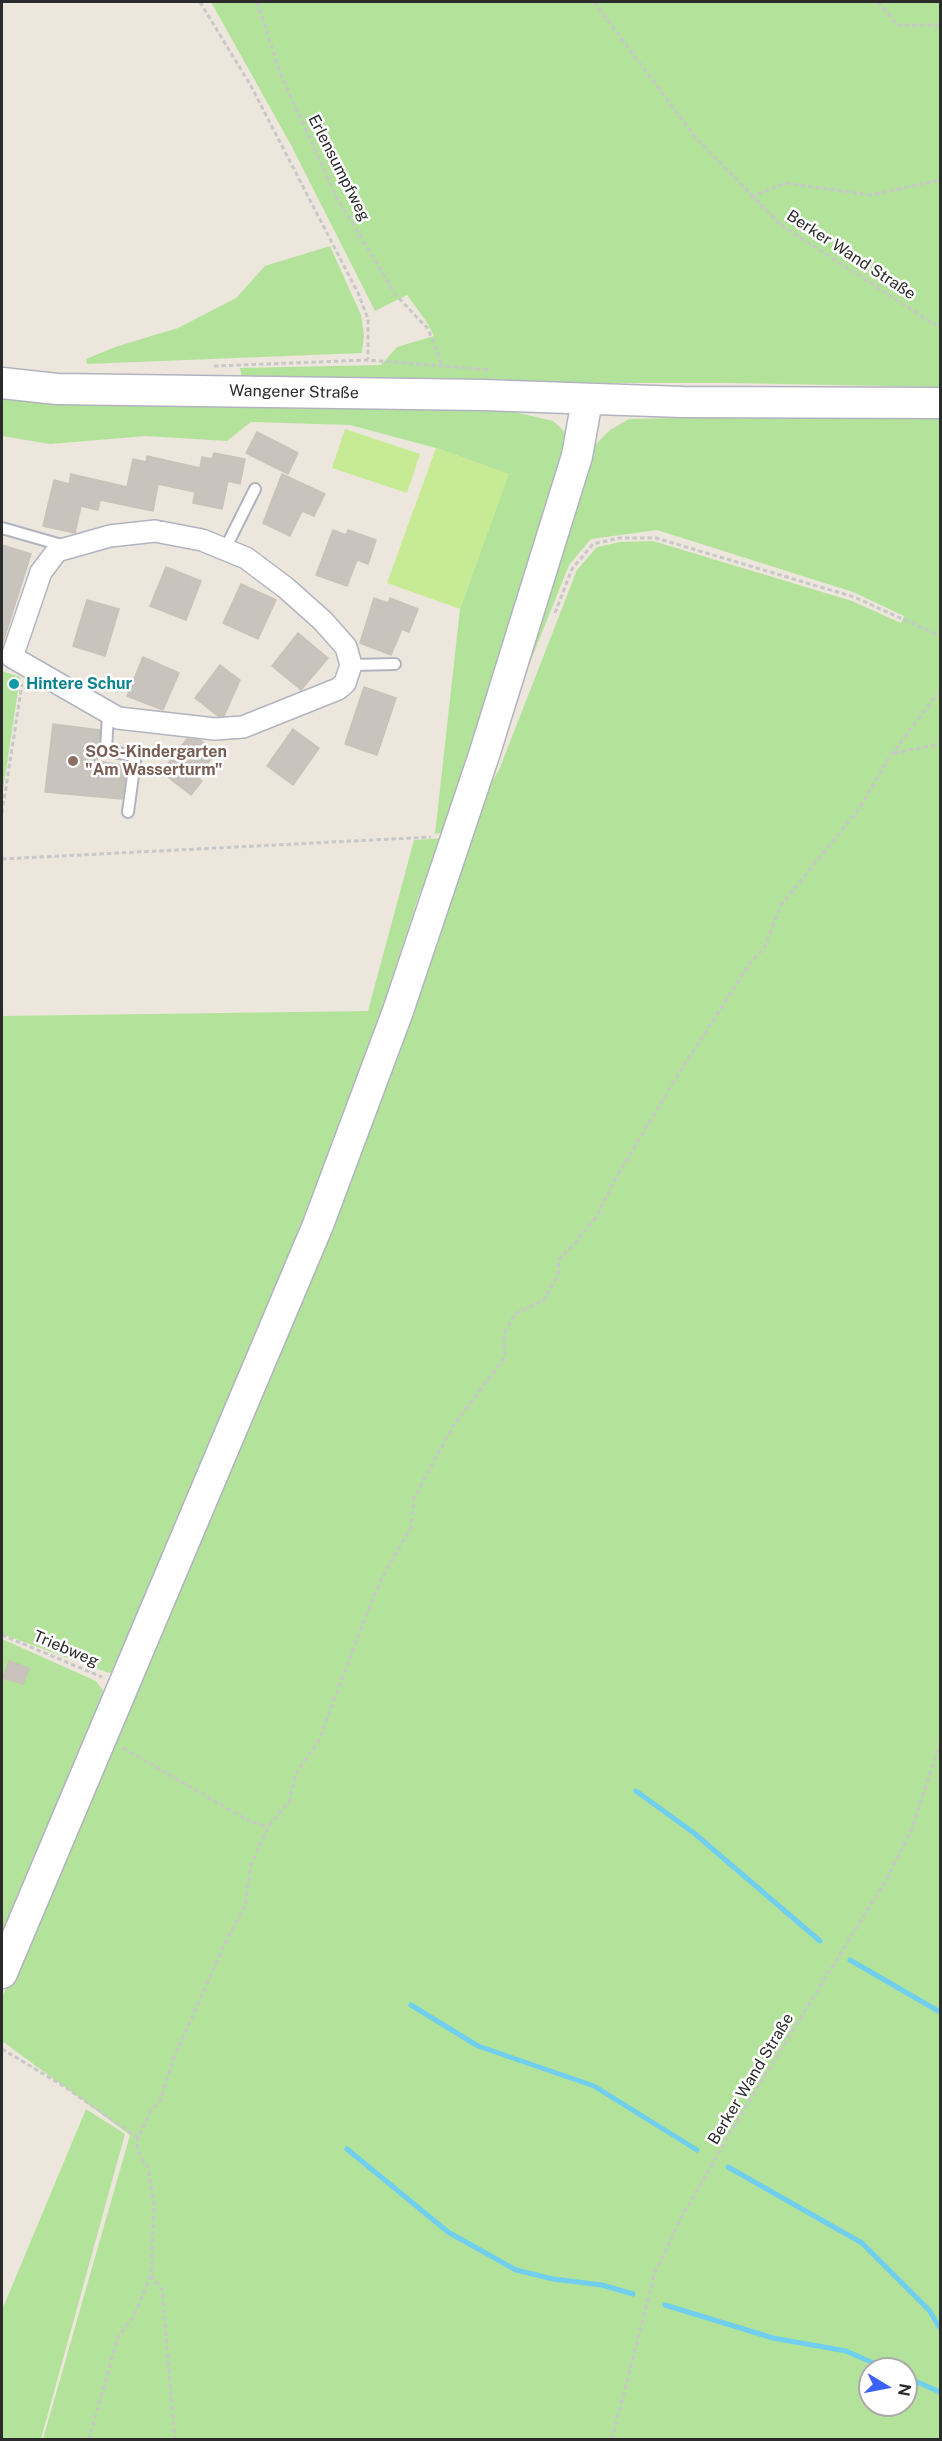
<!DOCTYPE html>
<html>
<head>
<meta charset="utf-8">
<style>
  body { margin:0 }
  #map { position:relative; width:942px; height:2441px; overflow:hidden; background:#ede6dd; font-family:"Public Sans",sans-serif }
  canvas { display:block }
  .frame { position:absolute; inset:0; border:3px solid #2b2b2b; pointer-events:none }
  .north { position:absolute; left:858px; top:2357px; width:60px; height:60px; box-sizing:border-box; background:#fff; border:2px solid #aaa; border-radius:50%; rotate:100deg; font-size:16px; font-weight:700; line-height:24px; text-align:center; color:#2b2b2b }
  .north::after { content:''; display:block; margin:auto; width:21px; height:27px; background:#3d62fa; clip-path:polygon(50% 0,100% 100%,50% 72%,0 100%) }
</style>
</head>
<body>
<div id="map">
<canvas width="942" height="2441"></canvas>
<div class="frame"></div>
<div class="north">N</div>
</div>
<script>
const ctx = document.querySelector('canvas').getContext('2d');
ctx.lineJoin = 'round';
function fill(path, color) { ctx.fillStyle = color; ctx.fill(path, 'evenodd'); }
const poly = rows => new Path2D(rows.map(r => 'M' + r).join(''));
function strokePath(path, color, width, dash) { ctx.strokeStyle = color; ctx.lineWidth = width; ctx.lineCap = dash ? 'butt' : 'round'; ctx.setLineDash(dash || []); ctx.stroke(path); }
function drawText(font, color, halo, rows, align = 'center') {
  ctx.font = font + ' "Public Sans",sans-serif'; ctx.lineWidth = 5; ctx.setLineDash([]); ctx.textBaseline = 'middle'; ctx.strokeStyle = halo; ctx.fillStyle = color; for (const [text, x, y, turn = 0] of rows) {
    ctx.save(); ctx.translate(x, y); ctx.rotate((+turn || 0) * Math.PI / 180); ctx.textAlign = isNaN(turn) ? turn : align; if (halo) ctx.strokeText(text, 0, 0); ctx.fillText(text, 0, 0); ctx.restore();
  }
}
const green = poly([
  [211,2,940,2,940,387,731,383,243,383,240,368,381,365,397,347,434,336,426,321,407,295,375,311,291,145],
  [330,246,361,315,364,335,362,353,87,364,86,359,115,347,178,328,236,298,265,266],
  [2,397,514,412,553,421,564,431,569,446,451,830,435,834,460,609,508,474,436,448,350,425,251,422,227,441,146,436,50,444,2,436],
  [830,415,940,415,940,2439,43,2439,130,2135,2,2041,2,1998,152,1640,429,947,445,919,450,886,478,793,489,787,499,770,577,570,597,547,620,542,653,541,852,601,901,623,904,616,853,592,657,530,591,539,569,565,503,730,594,446,610,430,629,419],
  [870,2369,906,2369,906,2405,870,2405],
  [2,671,20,677,2,797],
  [445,838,419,895,338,1144,117,1671,109,1673,2,1634,2,1016,368,1011,414,840],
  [2,1639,96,1681,104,1692,106,1702,2,1945],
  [86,2109,125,2134,41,2439,2,2439,2,2310]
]);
const pitch = poly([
  [345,429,420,454,407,493,332,468],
  [436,448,509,474,460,609,387,583]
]);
const stream = poly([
  [636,1791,694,1833,820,1941],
  [850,1960,940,2012],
  [411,2005,478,2046,594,2086,697,2150],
  [347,2149,448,2232,516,2270,553,2279,602,2285,633,2294],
  [728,2167,862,2243,929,2310,940,2328],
  [665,2305,773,2338,846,2351,887,2369],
  [906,2377,940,2392]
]);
const building = poly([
  [257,432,298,453,288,474,246,453,257,432],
  [214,453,245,459,240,484,228,481,222,509,193,503,195,492,158,484,153,511,100,500,98,510,81,506,75,533,43,526,54,480,69,484,71,474,127,487,133,459,146,462,147,456,200,468,202,457,212,459,214,453],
  [282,474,325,494,314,516,302,511,290,536,263,523,282,474],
  [333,530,346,535,348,530,376,540,368,564,357,560,347,586,316,575,333,530],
  [2,545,31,554,3,642,2,642,2,545],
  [166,567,201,581,186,620,150,606,166,567],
  [241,584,276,600,258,639,223,623,241,584],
  [374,598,388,603,390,598,418,609,409,632,402,629,391,655,360,643,374,598],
  [87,600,119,609,105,656,73,646,87,600],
  [298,633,328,658,301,690,272,666,298,633],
  [143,657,179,673,163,710,127,696,143,657],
  [220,665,240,680,224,716,218,716,195,698,220,665],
  [364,687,396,698,377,755,345,744,364,687],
  [53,724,100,730,97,761,127,766,122,799,45,792,53,724],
  [293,729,319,748,293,785,267,766,293,729],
  [187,739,200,740,216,753,197,777,202,781,191,795,161,772,187,739],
  [9,1661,29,1668,23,1684,3,1678,9,1661]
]);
const path = poly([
  [200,2,251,86,359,295,368,319,368,359],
  [257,2,281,75,337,198,396,295,428,329,442,364],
  [594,2,696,138,781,225,940,328],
  [878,2,897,25,940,25],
  [751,197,785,183,871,195,940,180],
  [214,366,368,360,492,370],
  [555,613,572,569,593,544,619,538,656,538,854,597,940,636],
  [894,753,940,744],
  [2,813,22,684],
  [2,859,431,837],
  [2,1635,102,1677],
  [123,1748,251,1822,268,1827],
  [2,2049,65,2087,138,2138],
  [151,2275,162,2290,175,2440],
  [89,2440,118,2337,134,2316,151,2275,154,2205,148,2168,137,2150,138,2138,151,2111,160,2101,174,2057,229,1935,245,1906,251,1865,268,1827,289,1802,296,1773,318,1742,367,1613,382,1578,411,1527,414,1498,453,1426,505,1357,504,1333,515,1314,544,1300,558,1275,559,1259,576,1242,597,1216,614,1181,681,1070,751,962,764,948,781,905,859,809,887,761,933,699,940,695],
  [612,2440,654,2275,683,2214,748,2103,886,1880,911,1831,940,1743]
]);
const lane = poly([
  [2,528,65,546],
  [225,549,255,489],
  [351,665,395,664],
  [108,714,106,750,132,756,135,761,128,812]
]);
const street = poly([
  [155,531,202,540,246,558,286,588,323,621,346,647,351,665,345,683,338,689,243,727,215,729,118,718,12,657,41,572,57,551,110,536,155,531]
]);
const secondary = poly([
  [2,383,57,389,483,395,682,402,940,403],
  [2,1973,318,1225,398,1011,484,755,577,456,587,400]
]);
const markers = [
  [14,684,6,"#0f9aa8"],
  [73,761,6,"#8d6e63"]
];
const streetNames = [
  ["Erlensumpfweg",339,168,63],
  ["Berker Wand Straße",851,255,33],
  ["Wangener Straße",294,392,1],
  ["Triebweg",66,1649,23],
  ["Berker Wand Straße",751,2079,-59]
];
const cultureNames = [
  ["Hintere Schur",26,684]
];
const educationNames = [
  ["SOS-Kindergarten",85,752],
  ["\"Am Wasserturm\"",85,770]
];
fill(green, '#b3e39a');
fill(pitch, '#c7eb95');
strokePath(stream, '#70ceef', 5);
fill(building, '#c8c3bd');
strokePath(building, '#c8c2b7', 1.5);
strokePath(lane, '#b1b4bf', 14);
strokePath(street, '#b1b4bf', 24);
strokePath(secondary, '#b1b4bf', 33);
strokePath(path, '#c8c8c8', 3, [4.5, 3]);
strokePath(lane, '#fff', 10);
strokePath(street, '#fff', 21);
strokePath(secondary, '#fff', 30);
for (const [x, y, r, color] of markers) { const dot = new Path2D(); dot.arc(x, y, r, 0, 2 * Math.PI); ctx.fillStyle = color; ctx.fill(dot); strokePath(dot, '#fff', 2); }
drawText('16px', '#2b2b2b', '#fff', streetNames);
drawText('bold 16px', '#0d838f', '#fff', cultureNames, 'left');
drawText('bold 16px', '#785e54', '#fff', educationNames, 'left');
</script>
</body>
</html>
